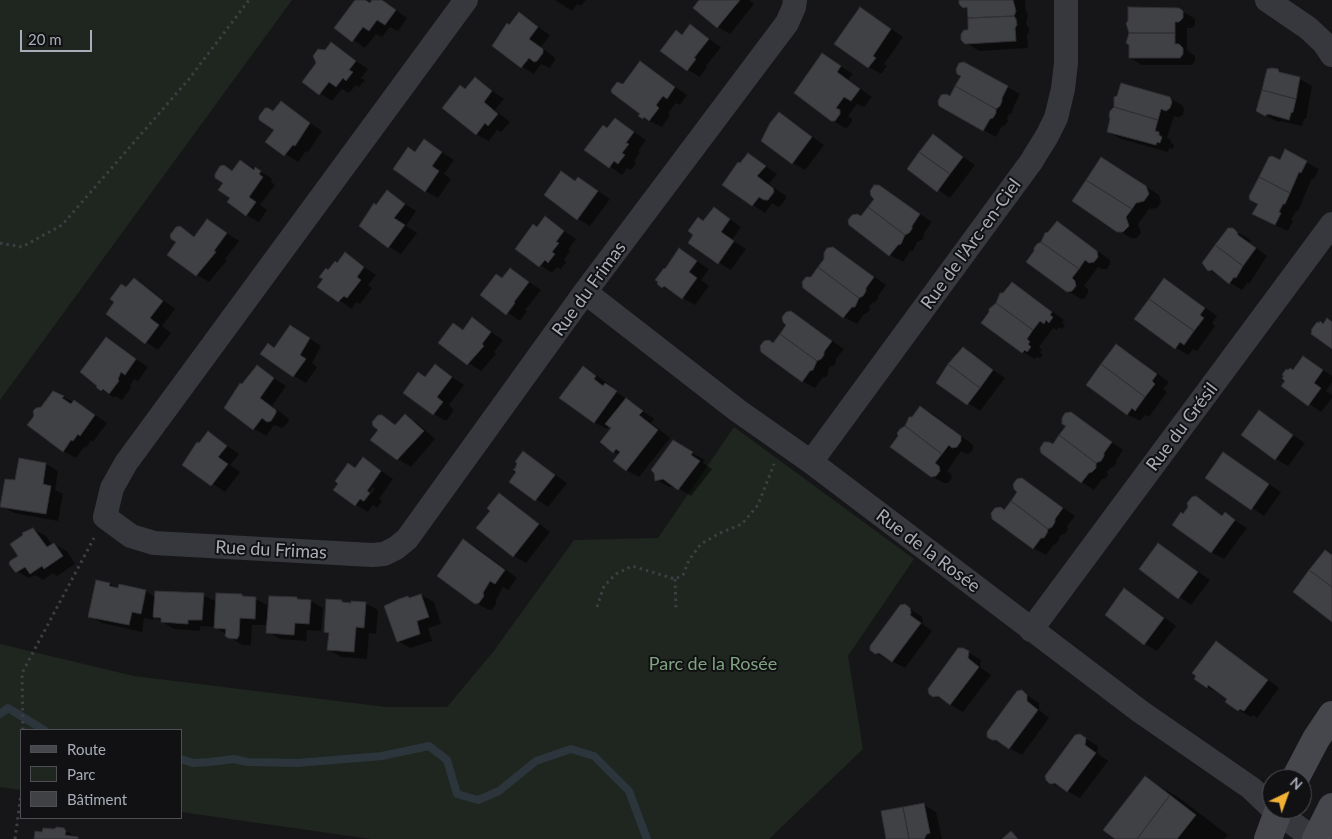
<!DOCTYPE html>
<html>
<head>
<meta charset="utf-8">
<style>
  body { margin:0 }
  #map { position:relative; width:1332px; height:839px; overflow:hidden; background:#161618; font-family:Lato,sans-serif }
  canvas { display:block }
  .legend { position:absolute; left:20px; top:729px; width:162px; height:90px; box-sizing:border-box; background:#111113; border:1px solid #4d4f55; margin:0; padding:6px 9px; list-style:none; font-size:15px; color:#a8adb8 }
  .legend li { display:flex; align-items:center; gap:10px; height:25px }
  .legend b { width:25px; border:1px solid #4d4f55 }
  .north { position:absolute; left:1262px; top:769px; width:50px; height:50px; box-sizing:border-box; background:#111113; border:1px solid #4d4f55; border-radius:50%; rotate:42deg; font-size:14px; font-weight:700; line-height:20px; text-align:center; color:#a8adb8 }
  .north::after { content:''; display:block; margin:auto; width:18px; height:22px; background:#f2b134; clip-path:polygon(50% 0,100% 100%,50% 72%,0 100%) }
  .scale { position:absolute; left:20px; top:30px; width:72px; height:22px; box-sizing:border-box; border:2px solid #a8adb8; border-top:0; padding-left:6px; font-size:15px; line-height:18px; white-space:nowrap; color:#a8adb8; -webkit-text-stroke:4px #111113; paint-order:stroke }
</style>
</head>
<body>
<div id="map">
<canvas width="1332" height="839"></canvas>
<ul class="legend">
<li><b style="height:6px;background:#45474d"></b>Route</li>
<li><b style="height:14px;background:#1e261f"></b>Parc</li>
<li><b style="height:14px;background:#404145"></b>Bâtiment</li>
</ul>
<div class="north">N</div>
<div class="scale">20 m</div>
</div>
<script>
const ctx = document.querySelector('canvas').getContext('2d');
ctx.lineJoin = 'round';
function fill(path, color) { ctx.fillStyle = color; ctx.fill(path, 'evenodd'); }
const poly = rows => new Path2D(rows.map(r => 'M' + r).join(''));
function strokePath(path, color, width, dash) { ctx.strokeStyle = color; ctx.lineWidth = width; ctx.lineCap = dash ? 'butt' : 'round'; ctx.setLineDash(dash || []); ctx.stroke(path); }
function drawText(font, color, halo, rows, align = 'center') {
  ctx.font = font + ' Lato,sans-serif'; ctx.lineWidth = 4; ctx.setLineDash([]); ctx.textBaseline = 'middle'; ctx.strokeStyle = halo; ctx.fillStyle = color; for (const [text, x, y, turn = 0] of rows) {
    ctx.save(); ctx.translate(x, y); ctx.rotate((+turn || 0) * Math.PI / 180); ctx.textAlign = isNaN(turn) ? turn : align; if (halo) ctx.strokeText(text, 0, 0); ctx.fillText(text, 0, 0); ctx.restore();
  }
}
const green = poly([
  [0,0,292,0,0,400],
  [734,427,914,559,848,656,863,749,769,839,371,839,181,812,181,730,21,730,21,790,0,787,0,644,134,676,386,707,447,707,493,652,574,540,658,538]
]);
const shadow = poly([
  [356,0,364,0,371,4,373,0,382,0,407,18,398,31,390,27,382,37,376,34,365,48,336,28],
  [555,0,586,0,581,6,577,4,572,11],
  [701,0,749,0,754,4,730,34,718,27],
  [960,0,1025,0,1026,12,1028,14,1026,24,1029,28,1029,32,1027,35,1028,48,979,51,966,43,970,31,969,10,963,7],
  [1179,9,1195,19,1195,25,1192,28,1187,28,1187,50,1195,56,1195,61,1192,65,1142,65,1130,58],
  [519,14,550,35,541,47,555,58,555,60,550,68,541,64,534,74,522,67,510,26],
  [873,16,903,37,884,64,887,66,881,74,869,67],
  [690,26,721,47,706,66,707,67,700,77,688,70,677,31,683,35],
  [331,44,368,69,361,78,365,80,359,87,356,85,349,93,342,89,332,101,303,82],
  [823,55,853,74,848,80,872,97,864,107,857,104,848,116,852,119,852,121,848,127,845,128,832,120],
  [640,62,687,95,680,105,676,103,668,113,670,115,662,127,643,118,624,85],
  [964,63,1020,94,1014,106,1012,113,1009,114,1007,118,1008,121,1005,125,1002,126,996,137,940,105,950,97,962,76],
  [1277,70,1285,75,1300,79,1312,86,1306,119,1304,119,1302,126,1281,121,1278,122,1258,111],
  [475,79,504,99,495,110,510,122,501,132,497,130,489,141,476,134,461,86,466,90],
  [1169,98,1182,105,1184,109,1183,115,1179,117,1174,116,1167,138,1171,140,1171,143,1174,145,1173,149,1169,148,1168,152,1121,139,1108,132],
  [281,103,322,131,308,152,306,151,298,162,267,142,275,130,274,112],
  [780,114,824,145,805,170,793,163],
  [615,119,646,140,638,151,640,152,634,161,636,163,631,170,627,168,622,175,586,150,607,129],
  [933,136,975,165,950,198,908,169],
  [425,141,454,160,444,174,451,179,438,198,425,191,416,153],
  [1285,151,1319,169,1314,179,1312,178,1298,211,1296,211,1291,220,1293,221,1288,231,1266,221],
  [748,154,777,174,769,184,786,196,786,199,780,206,778,207,772,203,765,213,724,185],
  [241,161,268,176,272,179,271,182,275,185,260,205,267,210,259,222,246,215,231,198,225,183,224,166,233,172],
  [1114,166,1159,195,1161,202,1157,208,1149,209,1138,224,1141,233,1136,238,1131,238,1118,230],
  [561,173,576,182,578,178,610,199,590,226,578,219,545,195],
  [879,186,932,222,924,233,924,236,922,240,917,242,913,251,910,251,903,262,890,255,850,224,862,218,876,198],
  [387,192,416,211,406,226,417,233,401,254,389,247,377,206],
  [714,208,741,227,732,240,746,249,731,270,719,263,704,222],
  [545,218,576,239,568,250,570,251,564,260,566,262,561,269,557,267,552,273,516,249,537,228],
  [208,221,239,241,225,259,227,260,209,282,197,275,178,242,180,228,196,237],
  [1057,223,1069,230,1110,260,1110,264,1107,269,1102,269,1098,267,1084,286,1088,289,1088,293,1085,298,1081,299,1068,291,1041,244],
  [1233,230,1246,237,1250,240,1250,243,1267,256,1249,284,1247,283,1242,290,1209,270],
  [680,250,709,269,701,280,709,286,695,305,663,287,666,270],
  [345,254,376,275,368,285,372,288,360,304,356,302,352,309,319,286,329,271,337,264],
  [845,256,886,285,878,296,878,299,875,302,872,303,869,307,870,310,867,313,864,314,857,324,844,317,804,287,812,278],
  [510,269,541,290,525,310,527,311,520,321,482,295,503,279],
  [134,280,146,287,175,309,162,326,171,333,158,350,146,342,127,289],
  [1165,280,1177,287,1217,316,1212,323,1215,326,1197,351,1193,349,1188,355,1176,348,1136,319],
  [1012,283,1024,291,1064,320,1062,323,1065,325,1062,329,1059,327,1057,330,1053,328,1039,347,1042,350,1040,352,1043,355,1040,358,1037,357,1035,359,1023,352,996,305],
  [791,312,844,349,836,359,836,362,834,366,831,366,828,370,828,373,826,377,823,377,815,388,802,381,774,344,788,325],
  [472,319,503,340,494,352,496,354,481,371,439,343,453,324,464,330],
  [291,326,321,346,312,363,317,367,306,383,294,376,275,349],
  [106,339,148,367,138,381,134,379,130,386,131,388,122,400,115,396,114,398,98,387],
  [1117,346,1129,353,1169,382,1163,389,1167,392,1149,417,1145,415,1140,421,1127,414],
  [963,349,1005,378,980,411,938,382],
  [1304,357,1332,376,1332,382,1326,391,1332,395,1332,398,1321,412,1283,386,1287,380,1289,371,1294,371],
  [435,366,464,385,449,405,454,410,446,421,434,414,426,378],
  [257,367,286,386,272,406,288,418,289,421,283,428,274,425,266,436,254,429,242,386],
  [583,368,596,375,608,384,607,385,654,419,651,423,670,438,639,477,626,470,619,455,602,442,613,428,609,425,607,429,594,422],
  [63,397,87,409,107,423,93,442,91,440,86,448,84,447,76,458,63,451,35,417],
  [920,407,933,414,973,445,973,449,970,453,966,454,961,451,947,471,951,474,952,478,948,483,944,483,931,476,907,425,907,422,909,418,912,418],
  [1259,412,1305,443,1288,466,1276,459],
  [405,416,417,423,435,439,411,467,398,459,372,440,379,430,382,417,396,425],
  [1083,421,1123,450,1116,461,1116,464,1113,467,1110,468,1107,472,1108,475,1105,479,1102,479,1094,490,1082,482,1042,452,1053,446],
  [208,433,239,454,230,465,240,472,225,492,184,464],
  [673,442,705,460,703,463,712,469,691,496,675,486,669,487,657,480],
  [524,453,567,483,548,507,511,482,518,472],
  [1224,454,1281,492,1264,516,1207,477],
  [364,459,393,479,379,499,382,501,377,508,373,505,368,512,356,505,356,469],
  [373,487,375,489,364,502,361,502],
  [20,460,46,464,58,471,55,490,63,494,58,521,14,513,1,506,16,482],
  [1022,479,1075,516,1067,526,1068,530,1065,533,1060,536,1059,540,1056,544,1053,545,1046,555,1033,548,1005,511,1019,492],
  [499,495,511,502,550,532,526,563,514,556,478,528,492,510],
  [1195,498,1223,516,1225,514,1247,528,1224,559,1211,552,1184,515],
  [33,529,46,536,52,545,54,544,67,551,75,564,57,576,53,573,43,580,35,575,29,578,16,571,19,556],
  [464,540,476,547,517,578,508,590,503,587,496,600,496,604,492,610,489,610,476,603],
  [1159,544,1210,580,1191,605,1140,569],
  [97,581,110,584,119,589,120,585,146,591,155,597,203,595,217,602,242,596,246,598,256,599,269,606,296,598,300,601,311,601,323,608,321,631,307,630,306,641,280,639,268,632,268,625,252,625,251,643,250,645,242,645,215,627,200,626,200,631,174,629,154,617,153,620,144,618,142,632,102,623,90,616],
  [1125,590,1137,597,1176,626,1157,651,1145,644,1106,615],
  [421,595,434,602,441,624,428,628,432,641,410,648,398,641,410,599],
  [342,601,346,604,365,603,378,610,376,634,369,633,367,659,341,657,329,650,330,634,325,631],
  [905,605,922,617,923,621,921,623,932,631,905,668,875,653],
  [1216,642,1228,650,1279,688,1257,718,1253,715,1251,717,1239,710,1227,701,1229,699,1221,693,1220,694,1207,687],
  [963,649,981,660,980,667,991,675,963,712,930,693],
  [1022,692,1039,703,1039,710,1049,718,1022,755,992,739],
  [1080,735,1098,746,1097,753,1108,761,1080,798,1051,782],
  [1145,778,1178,797,1228,835,1224,839,1117,839],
  [924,805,936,812,942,839,887,839],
  [63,829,79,839,35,839,43,833]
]);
const stream = poly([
  [0,714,8,708,44,730],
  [181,759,193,763,210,762,234,759,247,762,298,763,382,756,429,746,447,760,457,794,478,800,499,791,536,761,571,749,594,756,629,791,647,839]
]);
const building = poly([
  [355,0,365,0,370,3,372,0,382,0,396,10,385,25,377,20,369,31,363,27,352,42,334,28,355,0],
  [699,0,740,0,717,28,693,8,699,0],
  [959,0,1013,0,1016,11,1014,16,968,18,967,7,963,8,959,4,959,0],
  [860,7,891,29,873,56,876,58,868,68,834,44,860,7],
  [1128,7,1179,8,1183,11,1183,18,1179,22,1175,22,1175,33,1129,33,1126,23,1128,21,1128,7],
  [519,12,538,27,529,39,543,49,543,53,537,61,534,62,529,58,521,68,492,46,507,23,509,25,519,12],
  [1014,16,1016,19,1017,25,1015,28,1016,41,965,44,961,40,961,34,964,30,968,30,968,18,1014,16],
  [690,24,709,39,694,58,696,59,687,71,660,51,676,30,682,35,690,24],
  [1129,33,1175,33,1175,44,1179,44,1183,48,1183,54,1180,58,1129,58,1129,45,1126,43,1129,33],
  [331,42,356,61,349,70,353,72,346,81,343,78,336,87,329,82,319,95,302,82,316,63,313,56,318,49,325,50,331,42],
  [822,53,841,66,837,72,860,89,851,101,844,97,836,108,840,110,840,114,835,121,831,121,794,93,822,53],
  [640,61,675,87,667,99,663,96,656,105,659,108,649,121,644,117,643,119,638,116,640,114,612,93,611,90,617,82,623,84,640,61],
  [964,62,1008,86,1002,98,1002,101,1000,106,996,109,955,86,961,76,957,74,956,69,959,63,964,62],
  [1272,68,1278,69,1279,72,1300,77,1296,99,1262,90,1267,69,1272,68],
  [475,77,492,91,484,102,498,114,488,126,485,123,476,135,442,108,460,85,465,89,475,77],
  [1121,83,1170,97,1172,102,1170,108,1166,111,1161,109,1158,120,1114,107,1114,97,1117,96,1121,83],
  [955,86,996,109,996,113,993,118,990,119,983,131,939,106,938,101,941,95,946,94,950,96,955,86],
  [1262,90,1296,99,1293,112,1291,113,1289,120,1268,114,1265,116,1256,111,1262,90],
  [281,101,310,123,295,146,293,145,284,156,265,142,274,130,259,120,259,116,265,108,268,108,273,111,281,101],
  [1114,107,1158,120,1155,131,1159,132,1159,135,1162,137,1160,143,1157,142,1156,145,1107,132,1110,119,1109,116,1110,111,1114,107],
  [779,112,812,137,792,164,761,141,770,123,779,112],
  [615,118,634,132,626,143,629,144,622,153,625,155,618,164,614,161,609,168,584,150,603,125,607,128,615,118],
  [933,134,963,157,950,174,919,152,933,134],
  [424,139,442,152,432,166,439,171,425,192,393,169,408,147,415,152,424,139],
  [1285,149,1307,161,1301,173,1299,172,1290,193,1259,177,1269,157,1272,156,1280,160,1285,149],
  [919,152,950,174,937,192,907,169,919,152],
  [748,153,766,166,757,176,773,188,774,192,768,200,764,200,759,197,752,206,722,185,738,162,740,163,748,153],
  [1101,157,1146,186,1149,194,1144,201,1136,203,1132,209,1086,180,1101,157],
  [240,160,254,170,255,167,261,171,259,174,263,177,249,197,256,202,246,216,227,202,230,198,218,190,223,183,215,178,215,174,220,166,224,165,232,171,240,160],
  [561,171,575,181,578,177,598,191,577,220,544,195,561,171],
  [1259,177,1290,193,1285,204,1283,204,1279,212,1281,213,1275,225,1252,214,1258,204,1250,200,1249,196,1259,177],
  [1086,180,1132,209,1126,217,1129,226,1123,232,1117,232,1072,201,1086,180],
  [874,185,879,185,920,214,912,226,912,229,909,233,905,235,868,207,874,199,871,196,870,191,874,185],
  [387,190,405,204,394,218,405,225,388,248,359,226,374,203,376,205,387,190],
  [714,207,730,219,721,232,734,241,718,264,688,243,693,235,688,231,698,217,703,221,714,207],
  [868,207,905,235,901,244,898,245,889,256,849,225,848,220,852,215,857,214,861,216,868,207],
  [545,216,564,231,556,242,559,243,552,252,555,254,548,263,545,260,539,267,515,249,533,224,537,227,545,216],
  [207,219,227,233,214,251,216,252,196,276,167,255,176,242,171,239,170,235,176,227,180,226,194,237,207,219],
  [1057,221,1097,251,1098,257,1094,262,1089,263,1085,260,1079,269,1041,242,1045,233,1048,232,1057,221],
  [1228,228,1233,228,1237,232,1238,235,1256,248,1243,266,1215,245,1228,228],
  [1041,242,1079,269,1072,278,1075,281,1076,286,1072,291,1067,292,1026,262,1034,251,1034,248,1037,244,1041,242],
  [1215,245,1243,266,1236,278,1234,277,1229,284,1212,270,1208,271,1202,263,1215,245],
  [833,247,874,277,866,288,866,291,863,296,859,298,818,267,824,259,824,253,827,248,833,247],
  [679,248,697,261,689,272,697,278,682,299,664,286,662,288,657,284,658,282,655,280,664,268,665,269,679,248],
  [345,252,364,267,357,277,361,280,347,298,344,296,338,302,317,287,323,279,319,277,326,268,328,270,335,261,337,263,345,252],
  [818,267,859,298,855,307,852,307,843,318,803,288,802,282,806,277,811,277,818,267],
  [510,268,529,282,514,302,515,303,506,315,480,295,496,274,502,278,510,268],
  [134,278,163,301,150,318,159,325,145,344,106,314,114,302,110,299,121,284,126,287,134,278],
  [1164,278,1205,308,1200,315,1204,318,1194,331,1149,299,1164,278],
  [1012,282,1052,312,1050,315,1053,317,1049,323,1046,320,1044,324,1040,321,1033,330,996,303,1000,293,1003,293,1012,282],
  [1149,299,1194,331,1184,345,1180,342,1175,349,1134,319,1149,299],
  [996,303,1033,330,1027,339,1030,342,1028,344,1031,347,1027,352,1025,350,1022,353,981,323,989,312,989,309,996,303],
  [791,311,832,341,824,352,824,355,821,359,817,361,780,334,786,325,783,322,782,317,786,312,791,311],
  [472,317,491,332,482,344,484,346,467,365,438,343,453,323,463,330,472,317],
  [1327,318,1332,322,1332,349,1311,334,1312,331,1311,330,1317,322,1319,323,1320,321,1323,324,1327,318],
  [290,325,310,338,300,355,306,359,293,377,260,354,268,343,274,348,290,325],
  [780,334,817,361,813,370,810,371,802,382,761,352,760,346,764,341,769,340,773,343,780,334],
  [106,337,136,359,125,375,121,372,118,379,119,381,109,394,103,389,101,391,96,387,97,386,80,372,106,337],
  [1116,344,1157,374,1152,381,1155,384,1145,397,1101,364,1116,344],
  [963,347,993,370,980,388,948,364,963,347],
  [1303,356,1323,370,1314,383,1321,388,1308,406,1281,386,1285,381,1282,378,1284,376,1282,375,1286,369,1288,370,1290,368,1293,370,1303,356],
  [435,364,452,377,437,397,443,402,433,415,403,393,418,372,425,377,435,364],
  [948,364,980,388,967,405,936,383,948,364],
  [1101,364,1145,397,1135,411,1132,408,1127,415,1086,385,1101,364],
  [257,365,274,378,260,398,276,410,276,413,271,421,267,422,262,418,253,430,224,408,240,383,242,384,257,365],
  [583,366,596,376,594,379,603,386,605,383,617,391,594,423,559,398,583,366],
  [53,391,64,396,62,398,71,404,74,400,95,415,80,436,78,434,73,441,71,440,63,452,27,425,34,416,33,411,36,408,41,407,53,391],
  [626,398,643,411,639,415,658,430,626,471,613,461,620,452,616,449,613,453,600,442,611,428,605,424,626,398],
  [920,406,961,436,961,441,957,447,952,448,949,445,942,454,905,426,909,417,912,417,920,406],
  [1259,410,1293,435,1275,460,1241,435,1259,410],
  [1071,412,1112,442,1104,453,1104,456,1101,461,1096,463,1059,435,1066,426,1062,424,1062,418,1065,413,1071,412],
  [405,414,424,431,397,460,370,440,378,430,373,426,372,422,378,415,382,415,395,425,405,414],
  [905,426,942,454,935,463,939,466,940,471,936,476,931,477,890,447,898,436,897,433,900,429,905,426],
  [208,431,227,446,218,457,228,464,211,486,182,465,197,442,199,443,208,431],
  [1059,435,1096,463,1096,468,1092,472,1089,473,1081,483,1041,453,1040,448,1044,442,1049,442,1053,444,1059,435],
  [673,440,693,452,691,455,700,461,678,490,663,479,655,481,654,473,651,470,673,440],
  [523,451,555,475,535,501,509,482,516,472,513,469,515,469,517,463,515,462,523,451],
  [1223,452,1269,484,1251,510,1205,478,1223,452],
  [363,457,381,471,367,491,370,493,364,501,360,499,355,506,333,490,338,484,335,481,348,463,355,468,363,457],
  [19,458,46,463,43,484,51,486,46,514,0,507,5,479,15,480,19,458],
  [1022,478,1063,508,1055,519,1055,522,1052,527,1048,529,1011,501,1017,492,1014,489,1013,484,1017,479,1022,478],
  [499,493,539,524,513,557,476,528,490,511,487,508,499,493],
  [1196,496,1222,516,1225,512,1235,520,1211,553,1172,525,1181,512,1183,514,1188,507,1187,503,1192,497,1196,496],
  [1011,501,1048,529,1047,533,1044,538,1041,538,1033,549,992,519,991,513,995,508,1001,507,1004,510,1011,501],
  [33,528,47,547,54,543,63,556,44,569,42,566,30,574,25,567,17,572,15,572,9,564,10,561,18,556,10,544,23,535,22,533,33,528],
  [463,539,505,570,495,584,490,581,483,593,484,596,479,603,475,604,437,576,463,539],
  [1158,543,1198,572,1178,599,1139,569,1158,543],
  [1325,550,1332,555,1332,587,1309,570,1325,550],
  [1309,570,1332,587,1332,622,1293,592,1309,570],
  [96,580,110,583,109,586,118,588,119,584,146,590,141,614,132,612,129,625,88,617,96,580],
  [1124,588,1164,618,1144,645,1105,615,1124,588],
  [155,591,204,593,202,620,188,620,188,624,161,622,161,618,153,617,155,591],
  [216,593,242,594,242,596,256,597,255,619,240,618,239,636,237,639,228,638,225,636,226,629,214,628,216,593],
  [421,594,429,617,417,621,420,634,397,642,384,606,399,599,408,596,409,598,421,594],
  [269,596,297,597,297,599,311,600,309,624,295,623,294,635,266,633,269,596],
  [326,599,342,600,342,602,351,603,351,601,366,602,364,628,356,627,354,652,327,650,329,633,324,632,326,599],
  [905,604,910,608,911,613,910,615,921,623,892,662,879,653,875,654,870,650,870,646,900,605,905,604],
  [1216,641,1268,680,1244,711,1240,709,1238,711,1225,702,1227,699,1208,685,1207,688,1194,679,1196,676,1192,673,1216,641],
  [958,648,963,648,969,651,968,658,979,667,950,705,938,696,933,697,929,694,928,689,958,648],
  [1022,690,1027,695,1027,701,1038,710,1009,749,996,740,992,740,987,737,987,732,1017,691,1022,690],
  [1080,734,1086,738,1085,745,1096,753,1067,792,1055,783,1050,784,1046,780,1045,776,1075,735,1080,734],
  [1145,776,1170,795,1137,839,1115,839,1103,830,1145,776],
  [1170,795,1196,815,1177,839,1137,839,1170,795],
  [924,803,930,833,927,834,924,839,909,839,903,807,924,803],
  [903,807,909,839,886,839,881,811,903,807],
  [57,827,64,828,66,831,65,835,78,837,78,839,34,839,35,831,42,832,43,828,54,829,57,827],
  [1011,831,1018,839,1002,839,1011,831]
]);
const path = poly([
  [0,243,22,247,62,225,189,79,249,0],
  [675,579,676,610],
  [597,607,604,586,616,574,632,566,675,579,683,575,689,560,701,544,720,533,742,524,758,505,774,464],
  [23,730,22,673,94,538],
  [15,839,21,794]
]);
const street = poly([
  [466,0,126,463,112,488,105,517,131,536,154,543,372,555,384,554,396,548,407,539,585,292,787,23,794,7,795,0],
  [1267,0,1308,28,1324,43,1332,55],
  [585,292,737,410,811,462,1141,712,1251,788,1272,808],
  [811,462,1031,162,1047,136,1056,118,1063,89,1066,63,1066,0],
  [1031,630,1332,224],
  [1273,809,1314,839]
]);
const secondary = poly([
  [1295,779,1316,739,1332,715],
  [1268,839,1279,809],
  [1316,839,1332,807]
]);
const streetNames = [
  ["Rue de l'Arc-en-Ciel",971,244,-54],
  ["Rue du Frimas",589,289,-54],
  ["Rue du Grésil",1182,427,-53],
  ["Rue du Frimas",271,550,3],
  ["Rue de la Rosée",928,551,37]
];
const parkNames = [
  ["Parc de la Rosée",713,664]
];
fill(green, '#1e261f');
fill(shadow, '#0007');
strokePath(stream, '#2c353c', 8);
fill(building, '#404145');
strokePath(building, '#303034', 1);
strokePath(path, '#3d3f44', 3, [2.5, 4]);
strokePath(street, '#37383d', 24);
strokePath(secondary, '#45474d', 28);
drawText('18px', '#a8adb8', '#111113', streetNames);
drawText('18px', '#7fa381', '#111113', parkNames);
</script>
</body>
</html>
